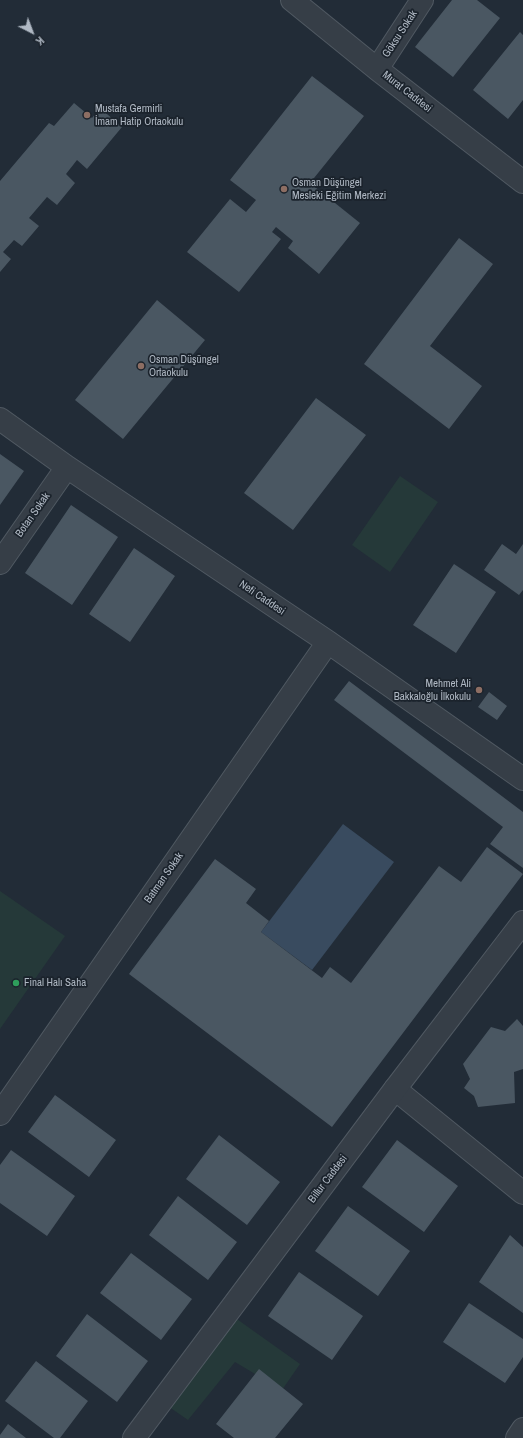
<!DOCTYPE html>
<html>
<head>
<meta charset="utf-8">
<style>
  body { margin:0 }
  #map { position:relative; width:523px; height:1438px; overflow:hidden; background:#222c37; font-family:"Archivo Narrow",sans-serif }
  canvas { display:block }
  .north { position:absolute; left:12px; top:12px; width:40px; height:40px; -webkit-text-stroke:3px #1b232c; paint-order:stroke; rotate:138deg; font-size:11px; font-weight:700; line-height:16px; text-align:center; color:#b0b9c4 }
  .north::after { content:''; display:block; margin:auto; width:14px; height:18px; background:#b0b9c4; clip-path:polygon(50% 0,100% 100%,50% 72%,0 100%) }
</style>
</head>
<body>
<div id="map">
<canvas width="523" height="1438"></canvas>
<div class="north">K</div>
</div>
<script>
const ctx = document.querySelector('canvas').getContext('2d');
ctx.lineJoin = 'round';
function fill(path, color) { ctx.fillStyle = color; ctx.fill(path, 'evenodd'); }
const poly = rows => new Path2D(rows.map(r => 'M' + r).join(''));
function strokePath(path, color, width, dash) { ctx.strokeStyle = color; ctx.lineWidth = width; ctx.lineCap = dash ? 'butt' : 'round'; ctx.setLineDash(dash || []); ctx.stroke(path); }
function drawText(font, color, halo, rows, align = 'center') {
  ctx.font = font + ' "Archivo Narrow",sans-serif'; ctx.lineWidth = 3.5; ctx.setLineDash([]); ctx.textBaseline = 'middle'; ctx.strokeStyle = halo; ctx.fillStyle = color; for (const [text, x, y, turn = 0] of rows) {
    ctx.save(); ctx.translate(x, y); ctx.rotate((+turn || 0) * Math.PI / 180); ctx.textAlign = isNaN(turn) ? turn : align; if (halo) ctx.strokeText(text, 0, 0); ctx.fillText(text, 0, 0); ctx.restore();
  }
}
const green = poly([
  [400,476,438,502,390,572,352,545],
  [0,891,65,936,0,1029],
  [227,1312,300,1364,282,1390,235,1362,188,1420,159,1400]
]);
const water = poly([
  [343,824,394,862,312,970,261,932]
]);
const building = poly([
  [452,0,477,0,500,18,453,77,415,47],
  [520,32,523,35,523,100,508,119,473,90],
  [312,76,364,116,310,183,360,223,319,274,288,248,293,241,276,227,272,232,281,239,239,292,187,252,230,199,246,212,256,200,230,180],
  [74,103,92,118,100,108,122,127,87,169,77,160,66,174,75,183,57,205,47,197,29,218,39,226,22,246,14,240,3,252,11,259,0,272,0,181,49,123,54,126],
  [459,238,493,264,430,346,482,386,449,429,364,364],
  [157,300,205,340,123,439,75,400],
  [316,398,366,435,293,530,244,493],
  [0,454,24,471,0,505],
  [71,505,118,537,72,605,25,573],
  [502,544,516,554,523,544,523,590,519,595,484,570],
  [134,548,175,576,130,642,89,614],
  [454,564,496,592,456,653,413,625],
  [349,681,523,812,523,868,490,844,503,827,334,700],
  [489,692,507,706,497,720,478,707],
  [487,847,523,874,332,1127,129,974,215,859,256,889,246,903,269,921,261,932,322,978,330,967,351,983,439,866,461,882],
  [517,1019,523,1026,523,1069,514,1072,515,1103,478,1107,474,1096,464,1088,470,1079,463,1064,491,1027,505,1031],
  [55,1095,116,1140,89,1177,28,1132],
  [219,1135,280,1182,247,1225,186,1179],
  [397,1140,458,1186,424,1232,362,1187],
  [11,1150,75,1196,47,1236,0,1203,0,1165],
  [178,1196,237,1242,208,1280,149,1235],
  [348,1206,410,1251,378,1296,315,1251],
  [510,1235,523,1247,523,1313,479,1282],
  [131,1253,192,1299,161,1340,100,1293],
  [299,1272,363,1316,332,1360,268,1316],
  [469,1303,523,1339,523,1357,505,1383,443,1342],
  [87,1314,148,1361,117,1402,56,1356],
  [36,1361,88,1401,60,1438,54,1438,5,1401],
  [259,1369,303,1404,275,1438,234,1438,216,1424],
  [8,1424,26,1438,0,1438,0,1435]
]);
const minor = poly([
  [292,0,377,69,523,182],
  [377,69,422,0],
  [0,419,67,467,328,642,523,779],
  [0,563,67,467],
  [395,1089,523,1193],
  [0,1114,328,642]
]);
const tertiary = poly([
  [134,1438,395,1089,523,922],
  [517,1438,523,1429]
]);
const markers = [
  [87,115,4,"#8d6e63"],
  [284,189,4,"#8d6e63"],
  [141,366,4,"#8d6e63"],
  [479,690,4,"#8d6e63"],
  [16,983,4,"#2e9e5b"]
];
const streetNames = [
  ["Göksu Sokak",400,34,-57],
  ["Murat Caddesi",407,92,38],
  ["Botan Sokak",33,515,-55],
  ["Nefi Caddesi",262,598,34],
  ["Batman Sokak",164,878,-55],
  ["Billur Caddesi",328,1179,-53]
];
const poiNames = [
  ["Mustafa Germirli",95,109],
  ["İmam Hatip Ortaokulu",95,122],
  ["Osman Düşüngel",292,183],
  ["Mesleki Eğitim Merkezi",292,196],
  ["Osman Düşüngel",149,360],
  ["Ortaokulu",149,373],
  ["Mehmet Ali",471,684,"right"],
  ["Bakkaloğlu İlkokulu",471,697,"right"],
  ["Final Halı Saha",24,983]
];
fill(green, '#253939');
fill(water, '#394b5f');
fill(building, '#4a5762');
strokePath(minor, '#505962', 24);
strokePath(tertiary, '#505962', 24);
strokePath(minor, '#363e47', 22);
strokePath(tertiary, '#363e47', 22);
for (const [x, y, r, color] of markers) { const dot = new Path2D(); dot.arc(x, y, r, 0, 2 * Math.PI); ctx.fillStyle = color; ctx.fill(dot); strokePath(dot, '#1b232c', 1.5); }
drawText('11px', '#b0b9c4', '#1b232c', streetNames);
drawText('11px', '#b0b9c4', '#1b232c', poiNames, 'left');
</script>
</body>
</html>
